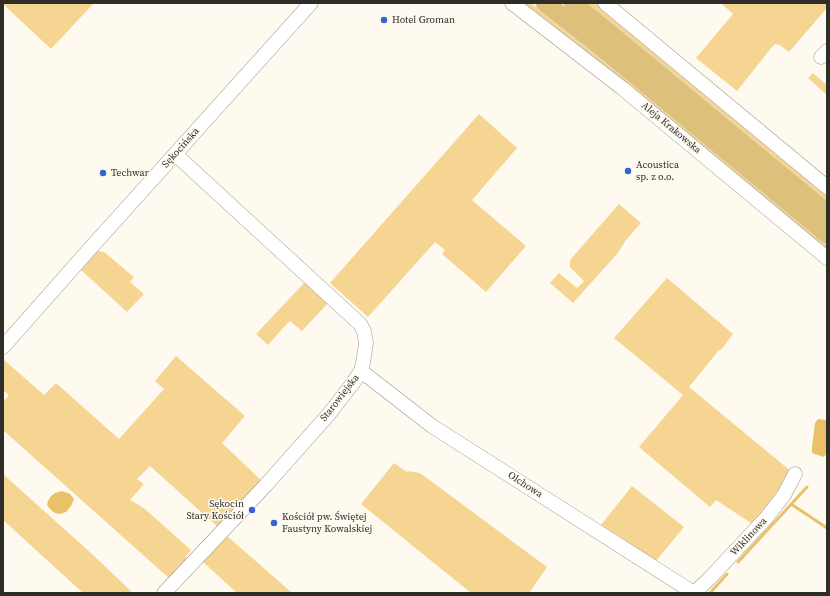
<!DOCTYPE html>
<html>
<head>
<meta charset="utf-8">
<style>
  body { margin:0 }
  #map { position:relative; width:830px; height:596px; overflow:hidden; background:#fefaf0; font-family:"Source Serif 4",serif }
  canvas { display:block }
  .frame { position:absolute; inset:0; border:4px solid #2f2d28; pointer-events:none }
</style>
</head>
<body>
<div id="map">
<canvas width="830" height="596"></canvas>
<div class="frame"></div>
</div>
<script>
const ctx = document.querySelector('canvas').getContext('2d');
ctx.lineJoin = 'round';
function fill(path, color) { ctx.fillStyle = color; ctx.fill(path, 'evenodd'); }
const poly = rows => new Path2D(rows.map(r => 'M' + r).join(''));
function strokePath(path, color, width, dash) { ctx.strokeStyle = color; ctx.lineWidth = width; ctx.lineCap = dash ? 'butt' : 'round'; ctx.setLineDash(dash || []); ctx.stroke(path); }
function drawText(font, color, halo, rows, align = 'center') {
  ctx.font = font + ' "Source Serif 4",serif'; ctx.lineWidth = 3; ctx.setLineDash([]); ctx.textBaseline = 'middle'; ctx.strokeStyle = halo; ctx.fillStyle = color; for (const [text, x, y, turn = 0] of rows) {
    ctx.save(); ctx.translate(x, y); ctx.rotate((+turn || 0) * Math.PI / 180); ctx.textAlign = isNaN(turn) ? turn : align; if (halo) ctx.strokeText(text, 0, 0); ctx.fillText(text, 0, 0); ctx.restore();
  }
}
const green = poly([
  [3,3,94,3,51,49,3,4],
  [521,3,531,3,570,32,827,244,827,250],
  [582,3,596,3,652,49,827,194,827,205],
  [721,3,827,3,827,8,789,52,780,45,775,44,772,47,737,91,696,58,733,14],
  [813,73,827,85,827,95,808,78],
  [479,114,517,148,472,200,526,246,486,292,442,254,445,250,435,242,368,317,330,283],
  [619,204,641,223,626,240,617,254,573,303,550,283,559,273,577,288,584,281,570,267,570,260],
  [98,251,104,252,134,277,130,282,144,294,127,312,81,270],
  [667,278,733,334,722,349,719,350,689,387,792,472,775,496,754,525,716,500,710,507,639,447,683,395,614,338],
  [305,282,328,303,302,331,290,321,283,328,268,345,256,334],
  [176,356,245,416,222,443,263,482,220,529,150,466,137,479,144,484,130,500,136,503,145,509,191,550,185,557,189,562,171,580,3,430,3,402,9,395,3,390,3,359,44,395,56,383,119,439,164,389,155,381],
  [394,463,407,472,408,471,420,473,547,567,529,593,471,593,361,504],
  [3,474,92,554,133,593,83,593,3,520],
  [632,486,684,527,656,561,601,525],
  [227,536,266,570,292,593,237,593,203,562]
]);
const water = poly([
  [818,419,827,420,827,453,824,457,812,453,812,447,815,423],
  [62,491,70,494,74,499,71,506,66,512,60,514,55,513,51,510,47,505,48,501,51,496,55,493]
]);
const stream = poly([
  [791,504,827,528],
  [738,562,807,487],
  [710,593,727,574]
]);
const minor = poly([
  [512,3,622,88,827,258],
  [605,3,827,187],
  [821,57,827,51],
  [3,347,87,252,311,3],
  [361,371,432,426,694,593],
  [164,593,265,486,329,414,353,383,361,371,363,363,366,343,364,331,360,324,175,154],
  [694,593,709,579,766,518,784,495,795,474]
]);
const major = poly([
  [545,3,600,46,827,234],
  [573,3,827,213]
]);
const markers = [
  [384,20,4,"#3763d4"],
  [628,171,4,"#3763d4"],
  [103,173,4,"#3763d4"],
  [252,510,4,"#3763d4"],
  [274,523,4,"#3763d4"]
];
const poiNames = [
  ["Hotel Groman",392,20],
  ["Acoustica",636,165],
  ["sp. z o.o.",636,177],
  ["Techwar",111,173],
  ["Sękocin",244,504,"right"],
  ["Stary Kościół",244,516,"right"],
  ["Kościół pw. Świętej",282,517],
  ["Faustyny Kowalskiej",282,529]
];
const streetNames = [
  ["Aleja Krakowska",671,128,40],
  ["Sękocińska",181,148,-48],
  ["Starowiejska",340,398,-52],
  ["Olchowa",525,485,33],
  ["Wiklinowa",749,537,-47]
];
fill(green, '#f6d593');
fill(water, '#eac168');
strokePath(stream, '#eac168', 3);
strokePath(minor, '#999489', 15);
strokePath(major, '#dad9d8', 19);
strokePath(minor, '#fff', 14);
strokePath(major, '#ddc17a', 18);
for (const [x, y, r, color] of markers) { const dot = new Path2D(); dot.arc(x, y, r, 0, 2 * Math.PI); ctx.fillStyle = color; ctx.fill(dot); strokePath(dot, '#fefaf0', 1.5); }
drawText('10px', '#2f2d28', '#fefaf0', poiNames, 'left');
drawText('10px', '#2f2d28', '#fefaf0', streetNames);
</script>
</body>
</html>
